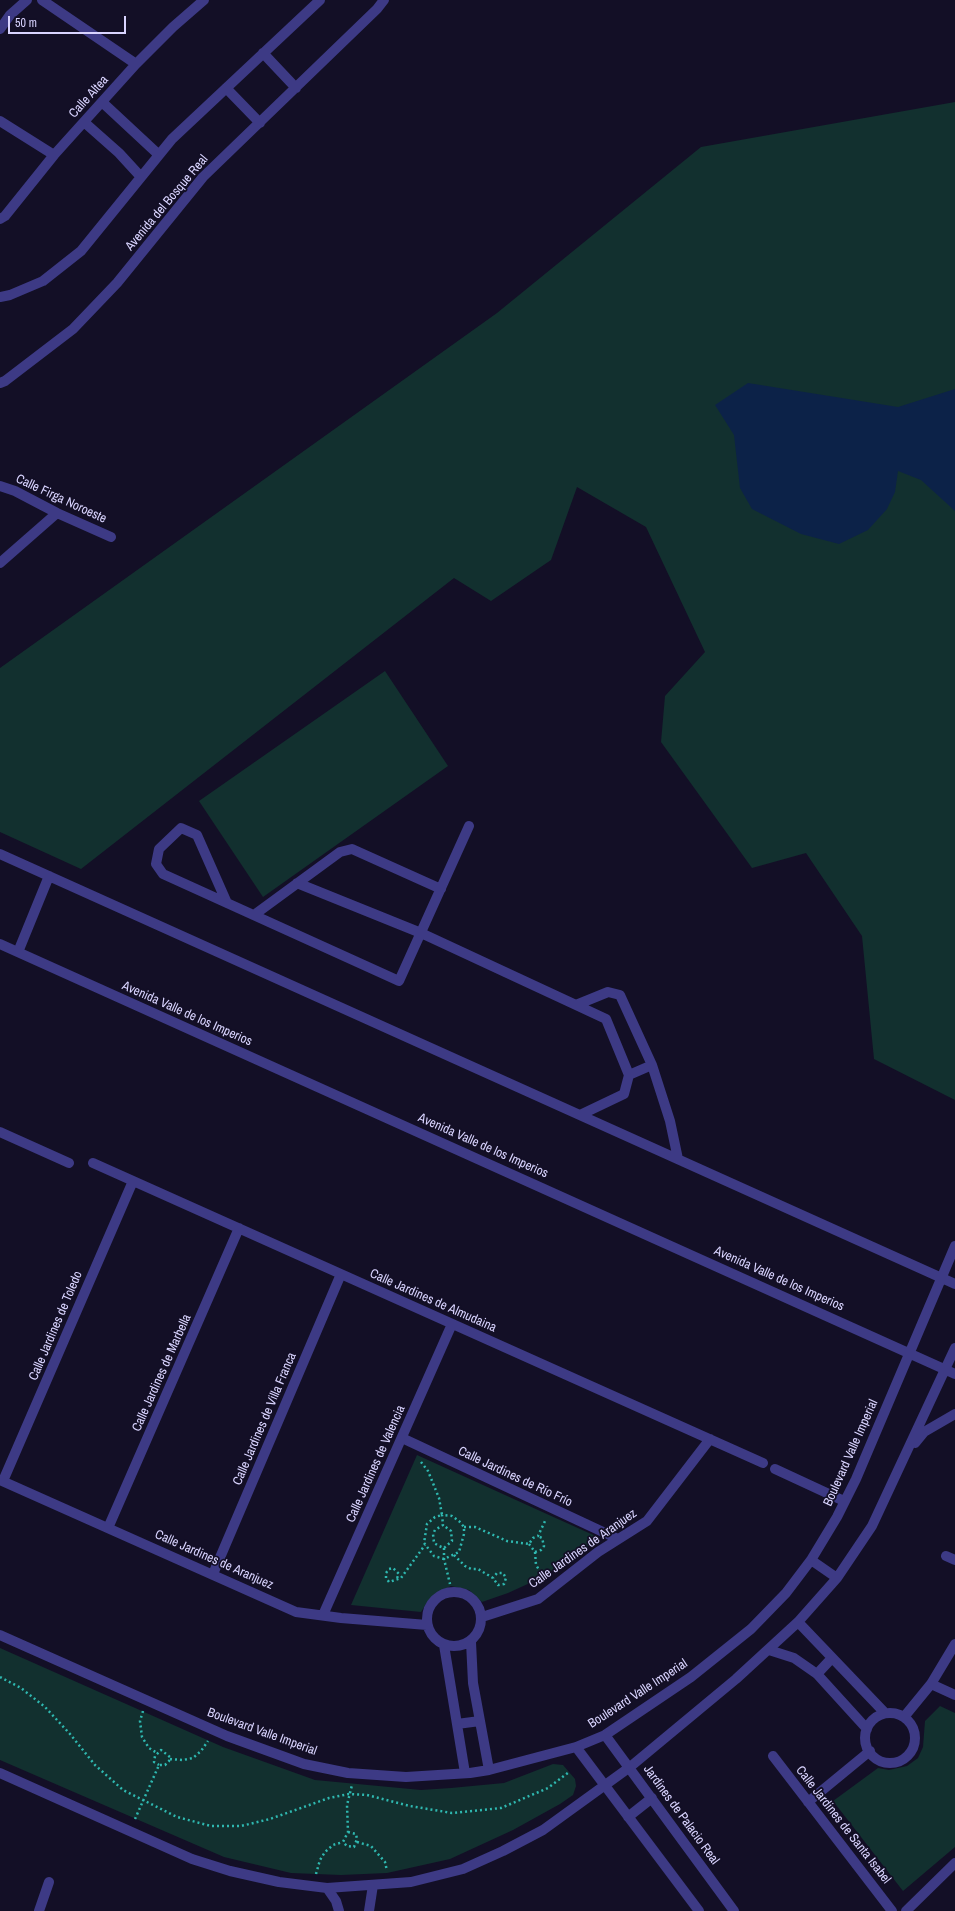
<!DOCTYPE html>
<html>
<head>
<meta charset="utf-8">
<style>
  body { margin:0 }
  #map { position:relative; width:955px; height:1911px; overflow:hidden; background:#130f26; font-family:"Archivo Narrow",sans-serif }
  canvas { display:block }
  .scale { position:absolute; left:8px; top:16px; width:118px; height:18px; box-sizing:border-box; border:2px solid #d9d4ff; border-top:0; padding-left:5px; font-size:12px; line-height:14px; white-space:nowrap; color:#d9d4ff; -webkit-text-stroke:3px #130f26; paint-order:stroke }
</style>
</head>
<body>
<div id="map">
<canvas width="955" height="1911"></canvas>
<div class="scale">50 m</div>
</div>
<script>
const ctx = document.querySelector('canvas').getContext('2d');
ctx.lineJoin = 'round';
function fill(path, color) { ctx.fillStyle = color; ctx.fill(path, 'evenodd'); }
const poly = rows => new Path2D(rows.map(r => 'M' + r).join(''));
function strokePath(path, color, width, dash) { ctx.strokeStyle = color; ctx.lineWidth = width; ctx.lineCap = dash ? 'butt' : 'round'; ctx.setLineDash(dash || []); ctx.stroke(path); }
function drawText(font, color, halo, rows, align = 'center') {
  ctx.font = font + ' "Archivo Narrow",sans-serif'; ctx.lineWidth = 3.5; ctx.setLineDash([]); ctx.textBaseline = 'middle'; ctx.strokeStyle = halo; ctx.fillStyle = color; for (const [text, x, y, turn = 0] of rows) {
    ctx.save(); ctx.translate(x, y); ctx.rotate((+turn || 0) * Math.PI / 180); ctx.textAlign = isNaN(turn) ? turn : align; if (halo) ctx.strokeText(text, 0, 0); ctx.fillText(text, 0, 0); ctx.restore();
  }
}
const green = poly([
  [955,102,955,1100,874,1059,862,936,806,853,752,868,661,742,665,696,705,652,646,527,577,487,551,560,491,601,454,578,81,869,0,832,0,668,497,313,701,147],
  [385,671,448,766,263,897,199,801],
  [417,1455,549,1515,600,1538,543,1577,508,1593,482,1602,469,1590,451,1586,436,1593,428,1601,421,1612,351,1605],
  [0,1648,223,1747,315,1780,421,1790,451,1788,504,1783,553,1764,563,1765,575,1779,576,1786,573,1795,560,1804,513,1830,450,1859,387,1873,341,1875,291,1873,224,1857,0,1760],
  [940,1706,955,1713,955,1847,903,1891,833,1801,878,1768,889,1770,907,1766,918,1758,923,1747,925,1721]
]);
const water = poly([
  [748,383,898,407,955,389,955,511,921,480,898,471,895,492,887,509,868,530,839,544,801,534,752,509,740,488,734,435,715,405]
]);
const path = poly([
  [421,1462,428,1471,439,1498,442,1515,435,1517,427,1524,424,1543,434,1556,444,1559,459,1552,464,1534,464,1527,459,1521,452,1516,442,1515,443,1525,435,1530,433,1534,434,1543,439,1546,444,1548,452,1541,451,1531,443,1525],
  [464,1527,475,1527,507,1541,529,1544,533,1538,538,1536,546,1519],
  [529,1544,535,1552,536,1565,543,1576],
  [444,1548,444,1559,450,1584],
  [535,1552,541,1550,544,1546,542,1538,538,1536],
  [454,1555,465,1566,471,1569,478,1569,493,1578,498,1585,504,1584,506,1578,503,1573,497,1573,493,1578],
  [397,1578,399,1574,393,1568,389,1569,386,1573,386,1578,389,1582,401,1578,425,1545],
  [0,1677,21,1688,45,1707,70,1734,95,1765,123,1790,177,1817,211,1826,241,1826,270,1819,329,1798,349,1794,367,1795,410,1806,452,1813,501,1808,548,1788,569,1772],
  [143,1711,140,1721,142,1737,149,1748,157,1753],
  [170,1759,183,1760,193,1758,201,1751,208,1741],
  [135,1819,159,1765,165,1765,169,1761,170,1757,161,1750,155,1756,154,1762,159,1765],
  [348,1832,356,1834,357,1839,354,1847,347,1846,343,1842,348,1832,347,1805,352,1785],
  [357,1842,371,1846,385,1862,387,1871],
  [316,1874,320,1860,325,1852,333,1845,343,1842]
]);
const minor = poly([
  [42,0,136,64],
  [0,29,10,15,27,0],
  [263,53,296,88],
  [226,88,260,123],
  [102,102,159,155],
  [0,121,54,155],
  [84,122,119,153,141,177],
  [0,219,5,216,54,155,136,64,173,27,204,0],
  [0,297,10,295,43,281,81,251,172,139,320,0],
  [0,383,5,381,73,329,117,283,203,177,377,9,384,0],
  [0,486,15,491,57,513,111,537],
  [0,563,57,513],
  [0,854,955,1284],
  [297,883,421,933,576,1005],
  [227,903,197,835,181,828,159,849,156,864,163,874,399,981,469,826],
  [254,915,340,852,352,849,441,889],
  [0,944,955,1374],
  [18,952,49,876],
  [629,1075,652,1065],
  [580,1115,624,1094,629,1075,606,1019,576,1005,608,992,620,995,652,1065,670,1121,678,1159],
  [0,1132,69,1163],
  [93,1163,763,1463],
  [402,1438,618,1539],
  [915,1443,924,1432,955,1414],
  [775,1469,844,1501],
  [0,1480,296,1612,341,1618,427,1625],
  [3,1481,133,1181],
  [108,1528,239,1228],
  [946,1556,955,1560],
  [811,1560,837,1578],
  [213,1574,341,1274],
  '427 1619a27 27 0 1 1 54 0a27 27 0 1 1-54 0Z',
  [323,1615,452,1324],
  [482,1617,538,1599,598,1552,647,1521,710,1439],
  [798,1622,885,1713],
  [0,1635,227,1736,304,1764,348,1773,406,1777,470,1773,489,1770,576,1747,605,1735,691,1677,751,1629,786,1593,811,1560,837,1517,856,1479,955,1246],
  [471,1642,473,1683,489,1770],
  [444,1645,465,1773],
  [769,1650,794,1658,817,1674,867,1729],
  [817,1674,832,1658],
  [931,1684,955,1695],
  '865 1738a25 25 0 1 1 50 0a25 25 0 1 1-50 0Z',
  [904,1717,931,1684,955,1644],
  [457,1724,480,1721],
  [605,1735,734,1911],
  [576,1747,699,1911],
  [773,1756,892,1911],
  [0,1773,192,1859,230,1871,279,1882,327,1888,411,1882,463,1869,503,1851,543,1830,630,1767,736,1679,798,1622,837,1578,872,1526,955,1348],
  [808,1802,870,1751],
  [628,1817,652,1798],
  [327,1888,336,1901,339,1911],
  [39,1911,49,1882],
  [369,1911,373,1885],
  [906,1911,955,1863]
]);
const streetNames = [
  ["Calle Altea",89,97,-48],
  ["Avenida del Bosque Real",167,203,-50],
  ["Calle Firga Noroeste",61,499,25],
  ["Avenida Valle de los Imperios",187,1014,24],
  ["Avenida Valle de los Imperios",483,1146,24],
  ["Avenida Valle de los Imperios",779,1279,24],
  ["Calle Jardines de Almudaina",433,1301,24],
  ["Calle Jardines de Toledo",56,1326,-67],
  ["Calle Jardines de Marbella",162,1373,-66],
  ["Calle Jardines de Villa Franca",265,1419,-67],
  ["Boulevard Valle Imperial",851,1453,-66],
  ["Calle Jardines de Valencia",376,1464,-66],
  ["Calle Jardines de Río Frío",515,1477,25],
  ["Calle Jardines de Aranjuez",583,1549,-35],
  ["Calle Jardines de Aranjuez",214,1560,24],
  ["Boulevard Valle Imperial",638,1694,-33],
  ["Boulevard Valle Imperial",262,1732,20],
  ["Jardines de Palacio Real",681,1815,54],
  ["Calle Jardines de Santa Isabel",843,1825,52]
];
fill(green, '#12302f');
fill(water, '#0c2248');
strokePath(path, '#2fb8b0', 2.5, [2, 3]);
strokePath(minor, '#3d3a85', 10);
drawText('13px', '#d9d4ff', '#130f26', streetNames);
</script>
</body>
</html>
